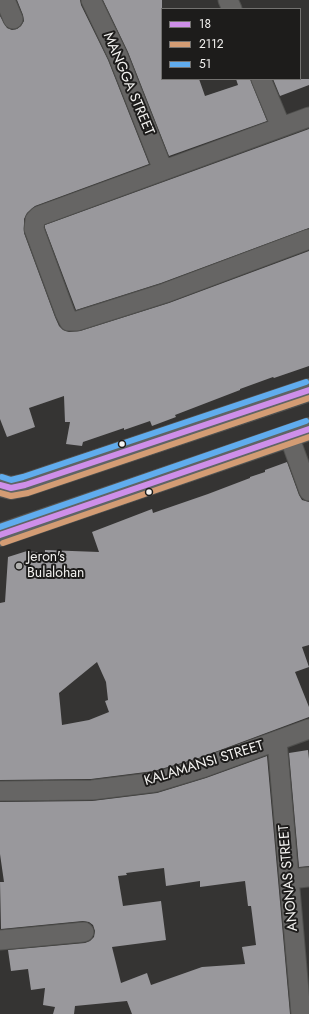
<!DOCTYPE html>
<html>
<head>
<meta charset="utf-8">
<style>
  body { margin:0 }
  #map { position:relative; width:309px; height:1014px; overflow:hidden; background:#353433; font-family:Jost,sans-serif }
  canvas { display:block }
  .legend { position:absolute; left:161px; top:8px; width:140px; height:72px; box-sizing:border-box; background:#1d1c1b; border:1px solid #737270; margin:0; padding:5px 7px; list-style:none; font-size:12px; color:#f3f2f0 }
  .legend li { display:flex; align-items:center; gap:8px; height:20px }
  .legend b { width:20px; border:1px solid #737270 }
</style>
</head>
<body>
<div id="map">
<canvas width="309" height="1014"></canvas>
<ul class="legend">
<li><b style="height:5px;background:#ce8fe9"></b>18</li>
<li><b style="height:5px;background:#d39c74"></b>2112</li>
<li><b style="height:5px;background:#60acee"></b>51</li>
</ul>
</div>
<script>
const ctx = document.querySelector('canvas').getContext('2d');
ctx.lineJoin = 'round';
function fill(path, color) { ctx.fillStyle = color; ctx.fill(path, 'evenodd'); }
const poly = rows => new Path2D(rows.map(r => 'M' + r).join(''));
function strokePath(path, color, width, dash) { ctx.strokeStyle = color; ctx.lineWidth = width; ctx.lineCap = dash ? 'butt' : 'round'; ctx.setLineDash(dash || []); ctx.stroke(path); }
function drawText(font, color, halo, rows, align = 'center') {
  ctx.font = font + ' Jost,sans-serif'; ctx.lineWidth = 4; ctx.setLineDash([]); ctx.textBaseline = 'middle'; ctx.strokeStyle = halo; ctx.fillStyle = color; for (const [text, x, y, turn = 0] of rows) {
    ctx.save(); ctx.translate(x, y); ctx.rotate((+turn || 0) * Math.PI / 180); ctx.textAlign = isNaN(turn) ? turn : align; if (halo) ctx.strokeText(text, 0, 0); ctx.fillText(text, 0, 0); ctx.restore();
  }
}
const building = poly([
  [17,0,80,0,81,5,108,60,149,164,35,206,27,213,24,219,24,233,55,317,59,326,63,330,69,332,80,331,169,303,309,251,309,366,274,378,273,377,240,389,240,390,175,415,176,417,152,426,150,421,124,430,124,428,83,442,82,446,66,444,70,422,65,422,64,396,29,408,35,427,7,437,0,419,0,16,7,28,12,30,17,29,21,26,24,21,23,15],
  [103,0,162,0,162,79,199,79,205,96,238,85,236,79,250,79,267,121,169,156,128,52],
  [273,79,309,79,309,85,280,96],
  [309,129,309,228,161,283,76,310,45,228,45,225],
  [287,462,299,495,302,500,309,502,309,645,302,647,309,667,295,672,309,707,309,717,199,758,154,771,91,779,0,780,0,603,5,602,8,557,27,551,45,553,45,550,99,552,92,532,152,509,153,513,208,494,250,478,250,477,265,472,265,470],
  [97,662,106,682,108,700,105,701,109,712,89,720,62,725,59,693],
  [308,750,309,759,309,866,299,867,289,753],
  [267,756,290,1014,132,1014,127,1001,75,1006,74,1014,53,1014,55,1007,43,1005,45,988,31,990,28,969,11,971,8,950,85,943,90,941,94,937,95,931,93,925,89,922,83,921,1,929,0,882,4,882,0,854,0,802,92,801,157,793,206,778],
  [164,868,166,886,200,881,200,887,245,881,248,906,251,906,256,945,242,947,245,964,202,967,151,985,147,973,121,983,112,947,166,940,161,901,123,906,118,876,127,875,126,873]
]);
const street = poly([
  [5,0,13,19],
  [91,0,118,56,163,170],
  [228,0,232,9],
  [261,79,281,127],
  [309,117,39,216,35,220,34,229,65,313,69,321,77,321,165,293,309,239],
  [289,436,309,491],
  [277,741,301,1014],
  [0,791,92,790,156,782,202,768,309,729],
  [290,879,309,877],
  [0,940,84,932]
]);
const primary = poly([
  [0,485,11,488,25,485,309,390],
  [0,535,309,429]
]);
const bus1 = poly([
  [0,485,11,488,25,485,309,390],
  [0,535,309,429]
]);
const bus2 = poly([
  [0,493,11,496,28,493,309,398],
  [3,543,309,437]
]);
const bus3 = poly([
  [2,477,11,480,23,477,306,382],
  [0,527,306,421]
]);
const markers = [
  [122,444,3.5,"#f3f2f0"],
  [149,492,3.5,"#f3f2f0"],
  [19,566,4,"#b0b0ae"]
];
const streetNames = [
  ["MANGGA STREET",128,84,67],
  ["KALAMANSI STREET",204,764,-17],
  ["ANONAS STREET",289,878,-95]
];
const poiNames = [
  ["Jeron's",27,558],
  ["Bulalohan",27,574]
];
fill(building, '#99989c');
strokePath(street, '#50504e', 21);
strokePath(primary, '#50504e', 24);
strokePath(street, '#666564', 19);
strokePath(primary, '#5f6465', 22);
strokePath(bus1, '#ce8fe9', 6);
strokePath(bus2, '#d39c74', 6);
strokePath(bus3, '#60acee', 6);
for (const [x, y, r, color] of markers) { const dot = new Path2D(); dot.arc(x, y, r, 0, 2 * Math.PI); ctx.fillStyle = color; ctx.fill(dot); strokePath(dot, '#1d1c1b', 1.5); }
drawText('14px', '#f3f2f0', '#1d1c1b', streetNames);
drawText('14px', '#f3f2f0', '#1d1c1b', poiNames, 'left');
</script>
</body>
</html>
